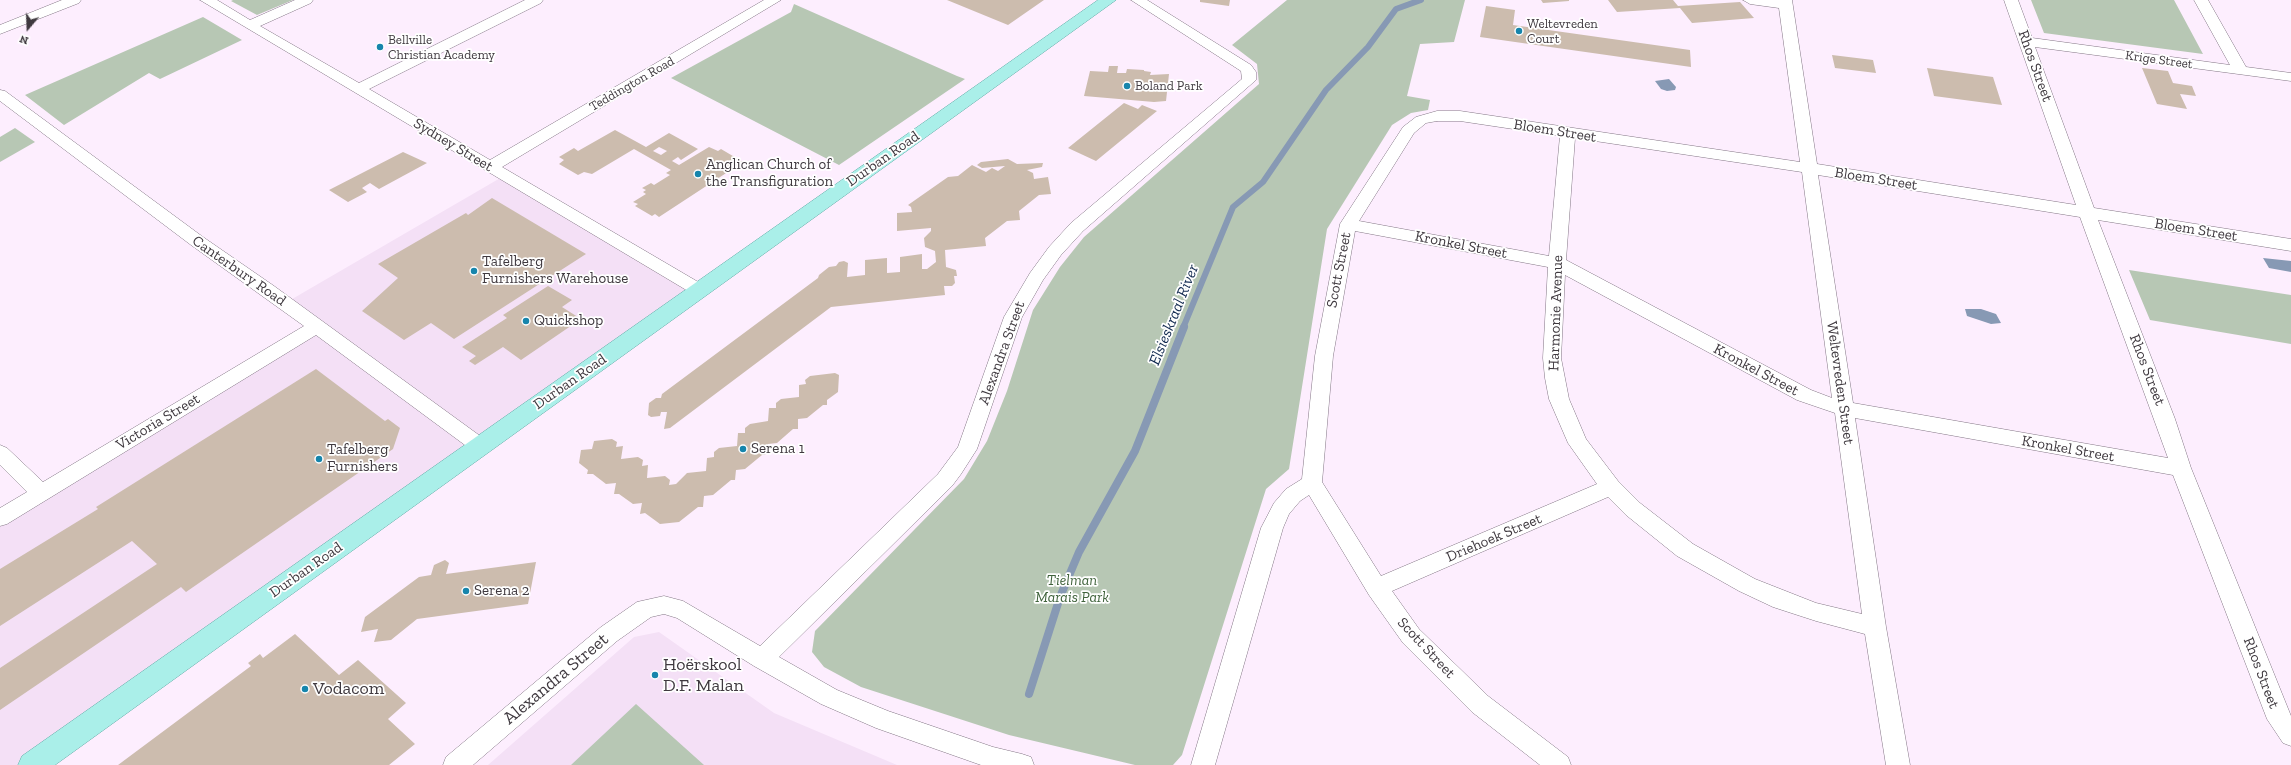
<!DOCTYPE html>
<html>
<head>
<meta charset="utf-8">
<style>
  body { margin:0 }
  #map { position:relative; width:2291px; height:765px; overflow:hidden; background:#fdeefe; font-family:"Zilla Slab",serif }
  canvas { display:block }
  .north { position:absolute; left:8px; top:8px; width:40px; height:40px; -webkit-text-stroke:3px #fff; paint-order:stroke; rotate:199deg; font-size:11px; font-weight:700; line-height:16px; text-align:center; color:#3f393f }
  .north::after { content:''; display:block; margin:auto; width:14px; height:18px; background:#3f393f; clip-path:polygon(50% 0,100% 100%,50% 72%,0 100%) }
</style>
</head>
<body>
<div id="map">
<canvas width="2291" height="765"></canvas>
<div class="north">N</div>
</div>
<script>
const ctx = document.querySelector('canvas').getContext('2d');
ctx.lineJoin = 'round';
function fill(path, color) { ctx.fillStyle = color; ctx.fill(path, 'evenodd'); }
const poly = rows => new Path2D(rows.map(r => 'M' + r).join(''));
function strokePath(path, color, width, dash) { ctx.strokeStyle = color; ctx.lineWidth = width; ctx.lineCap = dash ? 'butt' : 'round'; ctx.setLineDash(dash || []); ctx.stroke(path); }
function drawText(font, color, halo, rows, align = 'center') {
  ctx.font = font + ' "Zilla Slab",serif'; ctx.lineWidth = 3.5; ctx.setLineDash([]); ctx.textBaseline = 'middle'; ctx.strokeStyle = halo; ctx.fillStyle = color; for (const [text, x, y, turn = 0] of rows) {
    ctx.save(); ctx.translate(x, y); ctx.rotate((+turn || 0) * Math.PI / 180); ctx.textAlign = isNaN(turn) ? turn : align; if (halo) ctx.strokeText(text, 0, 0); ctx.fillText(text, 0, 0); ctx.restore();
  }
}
const built = poly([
  [502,177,694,291,29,765,0,765,0,519,320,326,287,302],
  [659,632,774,713,897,765,488,765,634,637]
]);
const green = poly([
  [233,0,293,0,257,15,231,1],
  [1287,0,1465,0,1454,42,1420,44,1407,96,1430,100,1428,110,1411,113,1392,125,1327,229,1289,469,1266,489,1182,755,1173,765,1135,765,1009,735,861,687,824,667,812,652,815,631,964,479,987,441,1007,391,1033,310,1060,267,1084,237,1259,84,1257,64,1232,45],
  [2031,0,2174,0,2203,54,2044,33],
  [794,4,957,76,965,79,839,165,671,78,791,12],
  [203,17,242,40,160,79,149,73,64,125,25,95],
  [15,128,35,142,0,162,0,137],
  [2129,270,2291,295,2291,344,2150,320],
  [636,704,704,765,571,765]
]);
const water = poly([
  [1669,79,1676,87,1675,90,1667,91,1661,89,1655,81],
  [2263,258,2291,261,2291,272,2269,268],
  [1965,309,1981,309,1996,314,2001,323,1991,324,1967,316]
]);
const streamFar1 = poly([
  [1183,328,1233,207,1263,182,1326,90,1368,47,1396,9,1421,0]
]);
const stream = poly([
  [1029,694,1060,597,1079,552,1135,451,1184,327]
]);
const building = poly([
  [947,0,1044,0,1008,25],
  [1200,0,1230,0,1229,6,1200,2],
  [1541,0,1569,0,1569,1,1543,3],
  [1608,0,1673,0,1678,6,1740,2,1754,18,1692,23,1680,8,1617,12],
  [1486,6,1515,10,1513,25,1690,50,1691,67,1480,37],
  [1832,55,1873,60,1876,73,1835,68],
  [1109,66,1118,66,1117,73,1126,73,1127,69,1144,70,1144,71,1151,72,1150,75,1169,74,1166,101,1154,102,1084,96,1090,71,1108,72],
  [1927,68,1993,77,2002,105,1934,96],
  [2142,68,2168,71,2173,83,2192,86,2196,96,2180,94,2187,109,2157,104],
  [1124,103,1138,109,1142,105,1157,111,1096,161,1068,148],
  [615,130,646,147,669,133,698,149,681,160,678,157,672,161,679,165,709,147,718,151,721,149,743,162,659,217,655,214,652,216,635,206,638,204,633,202,646,194,643,192,646,190,642,188,651,183,654,185,670,175,666,173,671,170,634,149,592,174,584,172,578,175,559,164,564,160,559,157,574,148,578,151],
  [659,147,667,151,661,155,653,151],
  [403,152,427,163,379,189,370,183,362,188,367,192,348,202,329,190],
  [1008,159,1017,164,1043,163,1042,167,1027,170,1033,173,1034,179,1048,177,1051,194,1039,195,1019,211,1020,220,1007,221,985,238,986,246,945,250,946,267,956,270,957,276,954,276,955,283,952,286,944,286,945,295,831,307,670,428,664,429,667,412,661,412,660,416,651,417,648,415,649,403,656,398,661,398,662,394,818,278,819,275,829,267,836,266,839,262,844,261,848,263,847,277,865,275,865,260,887,258,887,273,900,272,900,257,922,254,922,269,927,269,936,262,935,251,925,247,924,238,931,231,931,228,897,231,897,213,912,212,911,207,908,205,948,177,958,176,972,165,986,172,992,168,998,171,1005,166,982,168,977,165,981,162],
  [492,198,586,254,454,339,431,323,404,340,362,311,398,278,378,264,466,213,468,215],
  [548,286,572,300,562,307,581,319,521,360,503,347,475,365,469,361,476,356,462,347,507,318,503,315],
  [316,369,385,421,388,419,400,428,393,449,186,592,181,587,0,710,0,668,157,564,132,541,0,626,0,569,98,509,96,507],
  [835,373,839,375,838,392,827,400,827,405,823,405,807,418,798,419,798,429,793,429,777,443,768,444,767,454,762,455,745,469,736,470,735,480,731,480,713,495,704,496,703,507,698,507,679,522,660,524,645,513,640,514,642,503,633,504,619,494,614,494,616,483,606,484,593,474,587,474,588,470,579,463,581,450,592,449,594,441,612,439,617,442,616,447,623,446,621,459,638,457,643,460,642,466,648,465,647,478,665,476,670,480,669,485,676,484,687,473,706,471,707,458,714,457,714,452,719,448,737,446,738,433,745,433,745,428,750,424,768,421,769,408,776,408,776,403,781,399,799,397,799,385,806,384,805,380,810,376],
  [445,560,449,563,446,574,536,562,528,604,417,619,391,640,374,642,378,629,361,632,365,617,419,577,431,575,434,565],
  [295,634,339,675,358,660,406,703,388,719,415,744,389,765,118,765,251,666,248,663,260,654,263,658]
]);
const minor = poly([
  [62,0,81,0,79,3,0,34,0,25,62,0],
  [200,0,217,0,250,20,295,0,313,0,311,3,260,26,359,83,525,0,543,0,541,3,369,89,490,160,764,0,781,0,502,167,705,286,708,290,705,294,699,296,693,294,200,0],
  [1131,0,1147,0,1251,65,1256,72,1256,80,1083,231,1061,255,1043,280,1022,317,977,449,961,474,952,486,779,657,837,690,888,711,993,747,1022,754,1031,757,1034,765,981,765,876,728,821,704,754,666,677,618,664,614,651,617,617,641,473,765,443,765,446,757,601,627,637,602,664,596,683,601,760,646,938,474,958,447,1004,317,1030,273,1049,247,1071,223,1242,79,1241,71,1131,0],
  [1743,0,1792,0,1817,164,2076,205,2004,0,2018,0,2032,38,2230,65,2194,0,2208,0,2246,67,2291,73,2291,81,2035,47,2094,208,2291,239,2291,251,2098,220,2175,419,2191,468,2291,716,2291,746,2283,743,2267,719,2173,475,1855,418,1886,627,1910,765,1886,765,1865,634,1816,621,1773,607,1739,591,1677,556,1626,515,1608,497,1392,591,1419,629,1488,696,1568,757,1571,765,1540,765,1472,712,1403,643,1369,595,1309,495,1300,501,1289,514,1283,528,1215,765,1191,765,1261,528,1274,503,1286,489,1302,479,1315,356,1340,224,1403,127,1416,117,1437,111,1460,111,1800,162,1779,8,1750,4,1743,0],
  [1437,121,1460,121,1560,136,1549,256,1359,221,1414,133,1426,123,1437,121],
  [1575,138,1802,172,1832,398,1811,390,1566,260,1575,138],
  [1818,175,2080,217,2168,458,1853,403,1818,175],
  [1355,231,1548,267,1543,358,1545,378,1549,399,1568,443,1597,484,1381,576,1322,482,1333,356,1355,231],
  [1565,275,1797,400,1835,413,1862,614,1816,603,1755,579,1693,544,1640,503,1618,481,1586,439,1569,399,1561,358,1565,275],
  [0,90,5,91,203,237,274,286,487,441,490,446,487,451,480,454,473,451,316,335,7,524,0,526,0,508,27,492,0,465,0,445,7,448,43,482,304,326,191,245,0,101,0,90]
]);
const primary = poly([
  [1098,0,1116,0,55,765,18,765,22,756,1098,0]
]);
const markers = [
  [1519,31,4,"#1685ac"],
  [380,47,4,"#1685ac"],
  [1127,86,4,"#1685ac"],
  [698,174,4,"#1685ac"],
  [474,271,4,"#1685ac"],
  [526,321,4,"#1685ac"],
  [743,449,4,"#1685ac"],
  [319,459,4,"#1685ac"],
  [466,591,4,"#1685ac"],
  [655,675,4,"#1685ac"],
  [305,689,4,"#1685ac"]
];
const farPoinames = [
  ["Weltevreden",1527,24],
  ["Court",1527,39],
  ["Bellville",388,40],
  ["Christian Academy",388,55],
  ["Boland Park",1135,86]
];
const farStreetnames = [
  ["Krige Street",2159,60,8],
  ["Teddington Road",632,84,-30]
];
const streetNames = [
  ["Rhos Street",2035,66,70],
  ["Bloem Street",1555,131,9],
  ["Sydney Street",453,145,31],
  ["Durban Road",883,159,-35],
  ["Bloem Street",1876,179,9],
  ["Bloem Street",2196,230,9],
  ["Kronkel Street",1461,245,11],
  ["Scott Street",1339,270,-79],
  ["Canterbury Road",239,271,35],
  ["Harmonie Avenue",1556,313,-88],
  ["Alexandra Street",1002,353,-70],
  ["Kronkel Street",1756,370,28],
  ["Rhos Street",2147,370,69],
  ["Durban Road",570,382,-35],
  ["Weltevreden Street",1840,383,82],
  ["Victoria Street",158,422,-31],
  ["Kronkel Street",2068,449,10],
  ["Driehoek Street",1494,538,-23],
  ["Durban Road",306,570,-35],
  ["Scott Street",1426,648,47],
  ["Rhos Street",2261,673,69]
];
const poiNames = [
  ["Anglican Church of",706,165],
  ["the Transfiguration",706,182],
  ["Tafelberg",482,262],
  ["Furnishers Warehouse",482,279],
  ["Quickshop",534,321],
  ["Serena 1",751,449],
  ["Tafelberg",327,450],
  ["Furnishers",327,467],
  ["Serena 2",474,591]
];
const parkNames = [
  ["Tielman",1072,581],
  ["Marais Park",1072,598]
];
const waterNames = [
  ["Elsieskraal River",1174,315,-68]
];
const nearPoinames = [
  ["Hoërskool",663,665],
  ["D.F. Malan",663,686],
  ["Vodacom",313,689]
];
const nearStreetnames = [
  ["Alexandra Street",556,679,-40]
];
fill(built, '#f4e0f6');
fill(green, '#b7c7b4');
fill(water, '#8799b4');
strokePath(streamFar1, '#8799b4', 6);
strokePath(stream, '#8799b4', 8);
fill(building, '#ccbcae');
strokePath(minor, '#837685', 1);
strokePath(primary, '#60a9a4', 1);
fill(minor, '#fff');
fill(primary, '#aaefe9');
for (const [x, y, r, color] of markers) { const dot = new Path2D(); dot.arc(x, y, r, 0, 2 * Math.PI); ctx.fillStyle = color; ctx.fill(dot); strokePath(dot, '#fff', 1.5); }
drawText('13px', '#3f393f', '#fff', farPoinames, 'left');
drawText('13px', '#3f393f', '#fff', farStreetnames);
drawText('15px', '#3f393f', '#fff', streetNames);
drawText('15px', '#3f393f', '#fff', poiNames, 'left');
drawText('italic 15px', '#3f623b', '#fff', parkNames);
drawText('italic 16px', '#11294f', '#fff', waterNames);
drawText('18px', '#3f393f', '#fff', nearPoinames, 'left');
drawText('18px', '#3f393f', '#fff', nearStreetnames);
</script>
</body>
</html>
